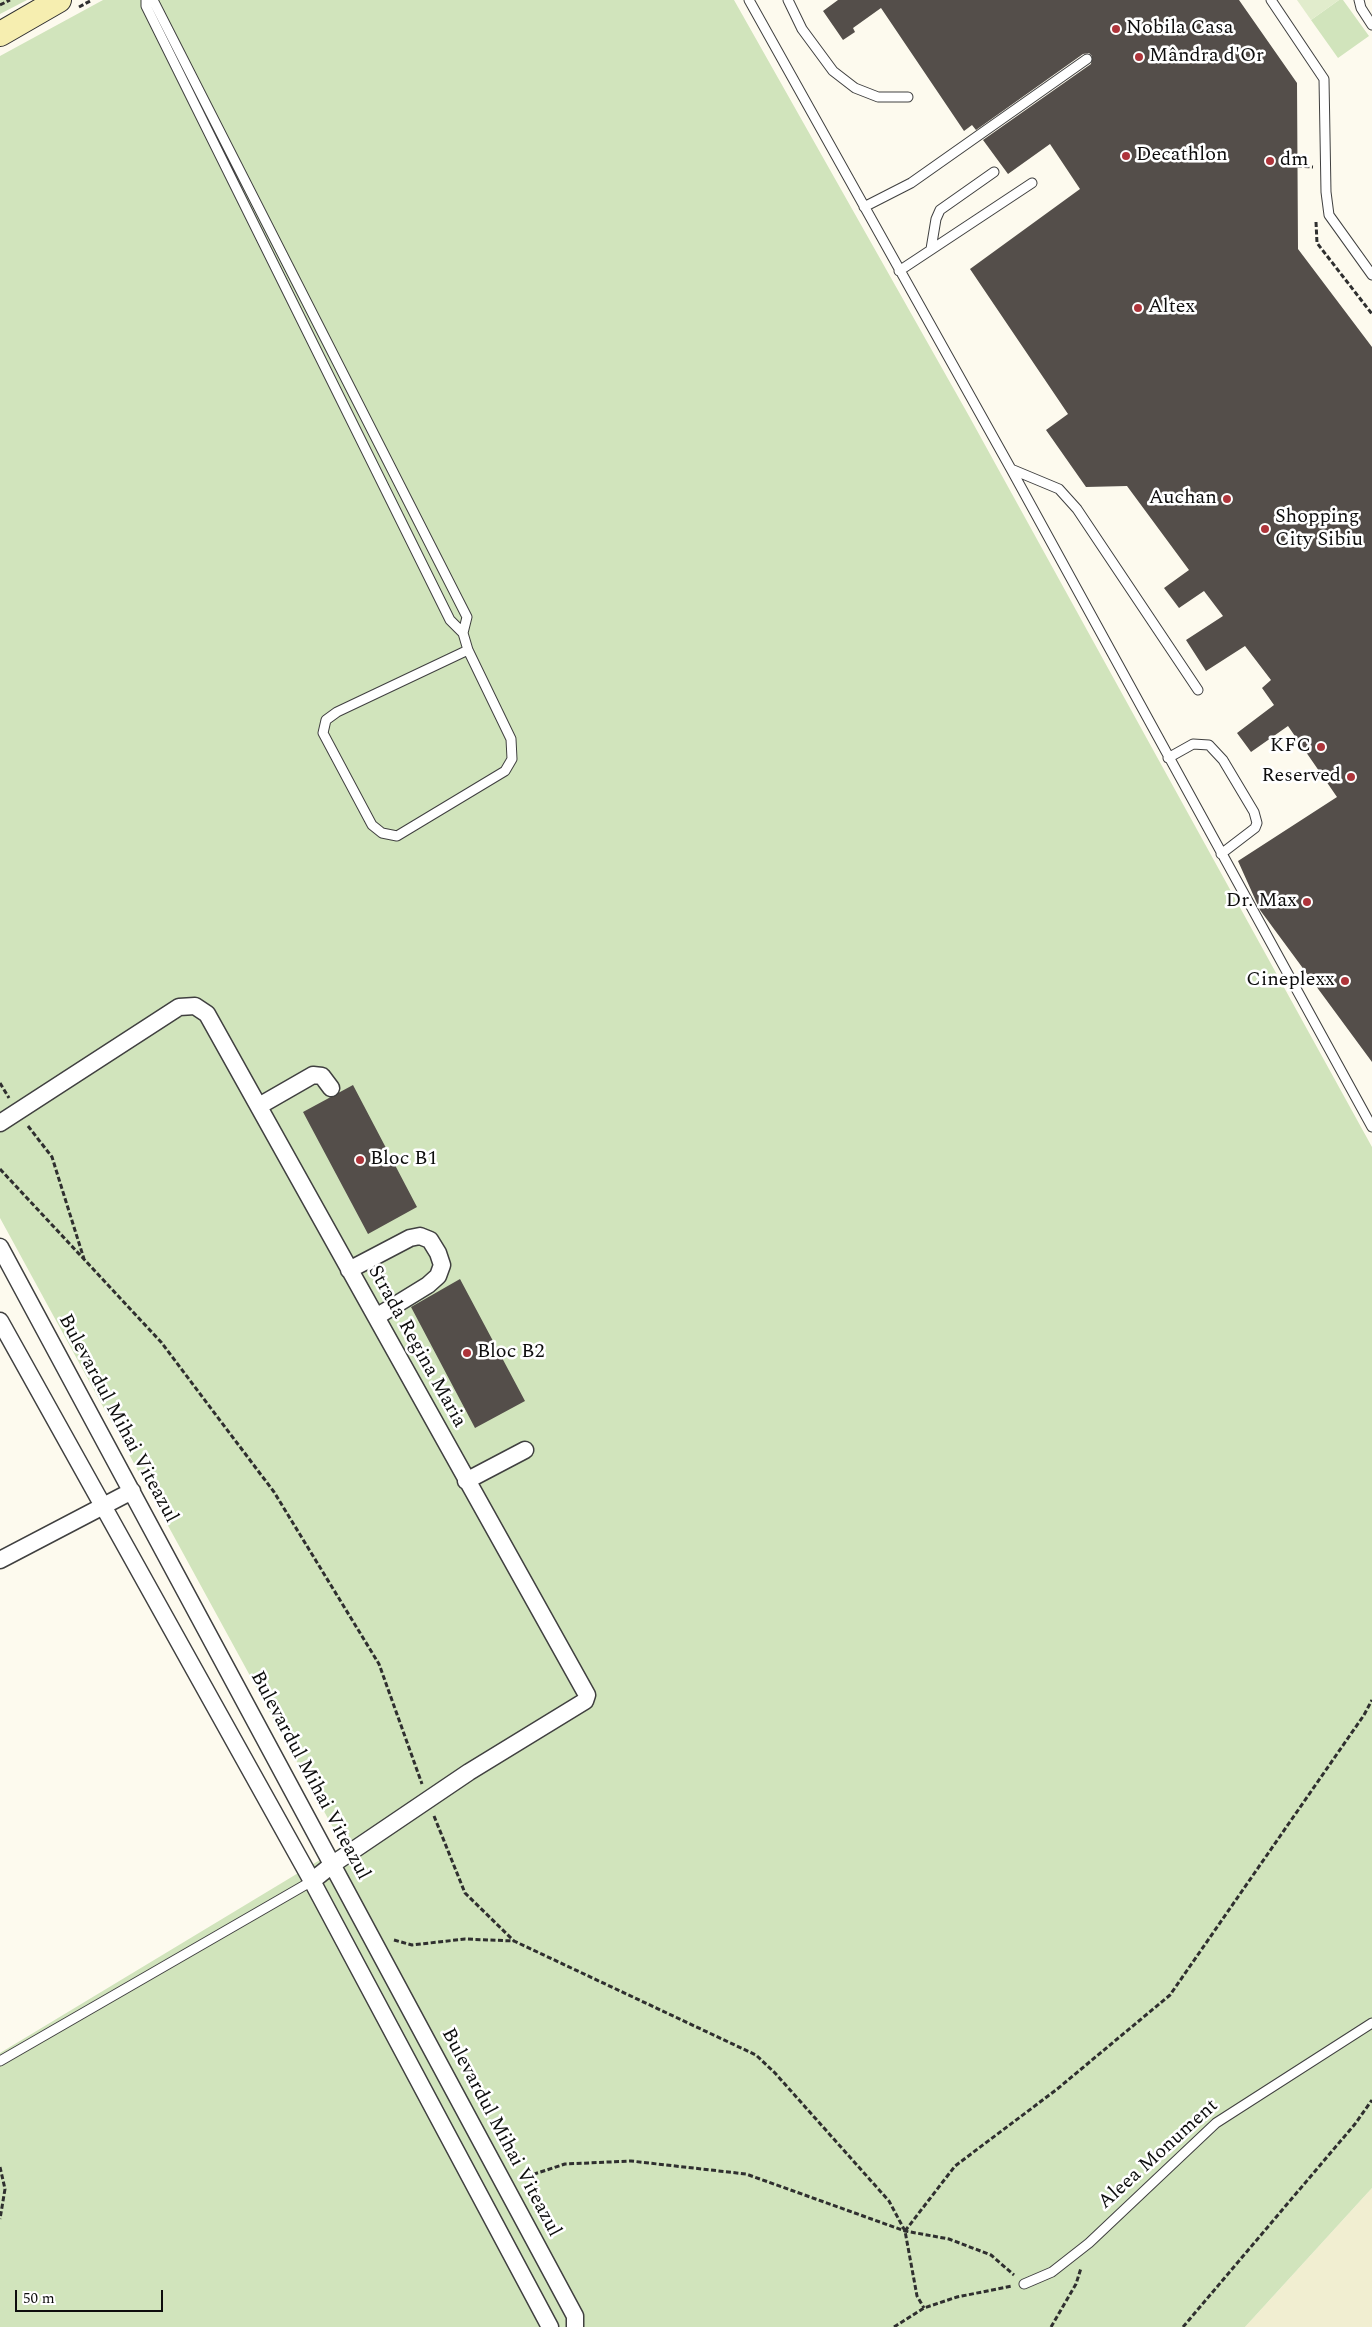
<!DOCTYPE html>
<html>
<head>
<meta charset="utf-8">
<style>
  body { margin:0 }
  #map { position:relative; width:1372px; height:2327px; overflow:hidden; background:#fdfaee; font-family:Spectral,serif }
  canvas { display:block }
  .scale { position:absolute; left:15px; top:2290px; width:148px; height:22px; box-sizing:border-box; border:2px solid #0d0d0d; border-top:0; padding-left:6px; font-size:15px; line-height:18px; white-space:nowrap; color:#0d0d0d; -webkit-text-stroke:4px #fff; paint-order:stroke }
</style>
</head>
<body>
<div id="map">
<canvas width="1372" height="2327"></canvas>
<div class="scale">50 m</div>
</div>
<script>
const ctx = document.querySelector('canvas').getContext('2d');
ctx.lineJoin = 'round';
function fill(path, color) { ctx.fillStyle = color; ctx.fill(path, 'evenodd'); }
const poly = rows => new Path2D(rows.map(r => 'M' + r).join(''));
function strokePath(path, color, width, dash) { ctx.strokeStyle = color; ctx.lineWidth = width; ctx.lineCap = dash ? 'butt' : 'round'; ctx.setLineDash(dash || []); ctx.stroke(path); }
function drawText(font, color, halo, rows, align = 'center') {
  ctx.font = font + ' Spectral,serif'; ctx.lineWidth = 5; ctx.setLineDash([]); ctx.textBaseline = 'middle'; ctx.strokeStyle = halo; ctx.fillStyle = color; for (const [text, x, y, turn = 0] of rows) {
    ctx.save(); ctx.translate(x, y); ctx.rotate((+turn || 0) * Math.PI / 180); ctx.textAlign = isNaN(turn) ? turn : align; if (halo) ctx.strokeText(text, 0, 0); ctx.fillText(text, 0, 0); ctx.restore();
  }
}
const farmland = poly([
  [1372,2188,1372,2327,1245,2327]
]);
const green = poly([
  [0,0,27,0,0,14],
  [103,0,734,0,969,416,1372,1147,1372,2188,1245,2327,0,2327,0,2053,343,1846,0,1218,0,56],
  [1339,0,1343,0,1369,36,1338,58,1311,20]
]);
const pitch = poly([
  [1297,0,1339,0,1311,20]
]);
const building = poly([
  [838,0,1239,0,1297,83,1298,249,1372,347,1372,1062,1260,910,1238,861,1337,797,1288,726,1251,752,1237,733,1274,705,1262,688,1271,680,1245,646,1206,671,1186,640,1223,616,1204,591,1179,608,1164,588,1189,570,1127,486,1086,487,1046,430,1068,414,970,269,1080,189,1050,144,1008,174,983,140,1091,64,1092,56,1089,53,1083,54,976,130,972,125,964,131,881,8,853,28,855,32,843,40,823,11],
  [353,1085,417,1207,368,1234,303,1112],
  [460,1279,525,1401,475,1428,411,1307]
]);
const path = poly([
  [0,5,10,0],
  [79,7,92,0],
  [1297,166,1313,167],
  [1316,222,1317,243,1372,314],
  [0,1083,9,1098],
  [28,1126,52,1157,84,1259],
  [0,1169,161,1342,274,1492,379,1664,422,1784],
  [434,1816,465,1893,514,1941],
  [394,1940,412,1945,465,1939,514,1941,756,2055,775,2073,889,2201,905,2231,917,2296,924,2308],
  [0,2167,5,2189,0,2219],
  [519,2179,565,2164,631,2161,746,2174,905,2231,949,2239,991,2255,1014,2275],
  [905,2231,955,2166,1056,2090,1170,1995,1364,1715,1372,1700],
  [894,2327,924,2308,957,2297,1012,2286],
  [1051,2327,1076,2284,1081,2268],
  [1183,2327,1355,2124,1372,2100]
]);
const lane = poly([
  [146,0,146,6,450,620,463,633,468,650,511,739,512,759,505,771,397,836,382,833,372,825,323,733,326,720,337,712,468,650],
  [153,0,467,617,463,633],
  [749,0,1011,469,1372,1127],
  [788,0,802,29,833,71,855,88,878,97,908,97],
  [1271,0,1324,79,1326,192,1329,215,1372,275],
  [1359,0,1361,8,1372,25],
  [864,207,911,183,1087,59],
  [931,249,936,219,940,210,994,172],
  [899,271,1032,183],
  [1011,469,1059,489,1077,509,1198,690],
  [1168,758,1193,744,1209,745,1223,760,1254,812,1257,823,1255,828,1221,854],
  [0,2061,312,1881],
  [1024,2284,1052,2272,1089,2243,1216,2123,1372,2023]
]);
const street = poly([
  [259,1106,313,1075,322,1076,331,1088],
  [0,1123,179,1007,195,1006,207,1014,587,1695,585,1701,469,1772,333,1864,312,1881],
  [0,1247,575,2316,575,2327],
  [349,1270,410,1238,420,1236,430,1240,438,1253,442,1265,438,1276,428,1285,376,1317],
  [0,1321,312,1881,550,2327],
  [466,1481,525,1450],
  [0,1560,132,1491]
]);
const secondary = poly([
  [0,34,59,0]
]);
const markers = [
  [1116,29,5,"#ad343a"],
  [1139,57,5,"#ad343a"],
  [1126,156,5,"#ad343a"],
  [1270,161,5,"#ad343a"],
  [1138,308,5,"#ad343a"],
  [1227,499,5,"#ad343a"],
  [1265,529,5,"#ad343a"],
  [1321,747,5,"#ad343a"],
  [1351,777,5,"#ad343a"],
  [1307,902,5,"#ad343a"],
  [1345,981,5,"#ad343a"],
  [360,1160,5,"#ad343a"],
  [467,1353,5,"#ad343a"]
];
const poiNames = [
  ["Nobila Casa",1126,29],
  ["Mândra d'Or",1149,57],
  ["Decathlon",1136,156],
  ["dm",1280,161],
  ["Altex",1148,308],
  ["Auchan",1217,499,"right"],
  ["Shopping",1275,518],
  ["City Sibiu",1275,541],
  ["KFC",1311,747,"right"],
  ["Reserved",1341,777,"right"],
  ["Dr. Max",1297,902,"right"],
  ["Cineplexx",1335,981,"right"],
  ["Bloc B1",370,1160],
  ["Bloc B2",477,1353]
];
const streetNames = [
  ["Strada Regina Maria",416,1347,61],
  ["Bulevardul Mihai Viteazul",117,1419,62],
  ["Bulevardul Mihai Viteazul",309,1776,62],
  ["Bulevardul Mihai Viteazul",500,2133,62],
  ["Aleea Monument",1159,2155,-42]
];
fill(farmland, '#f1eed1');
fill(green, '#d1e4bc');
fill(pitch, '#e1eccc');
fill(building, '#544e4a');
strokePath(lane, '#404040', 11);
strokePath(street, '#404040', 19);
strokePath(secondary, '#2f2f2f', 26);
strokePath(path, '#2f2f2f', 3, [5, 2.5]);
strokePath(lane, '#fff', 9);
strokePath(street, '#fff', 16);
strokePath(secondary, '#f6eeb0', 24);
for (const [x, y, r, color] of markers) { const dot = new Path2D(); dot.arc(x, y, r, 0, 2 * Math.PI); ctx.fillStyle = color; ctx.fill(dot); strokePath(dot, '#fff', 2); }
drawText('20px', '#0d0d0d', '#fff', poiNames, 'left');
drawText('20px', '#0d0d0d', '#fff', streetNames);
</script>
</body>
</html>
